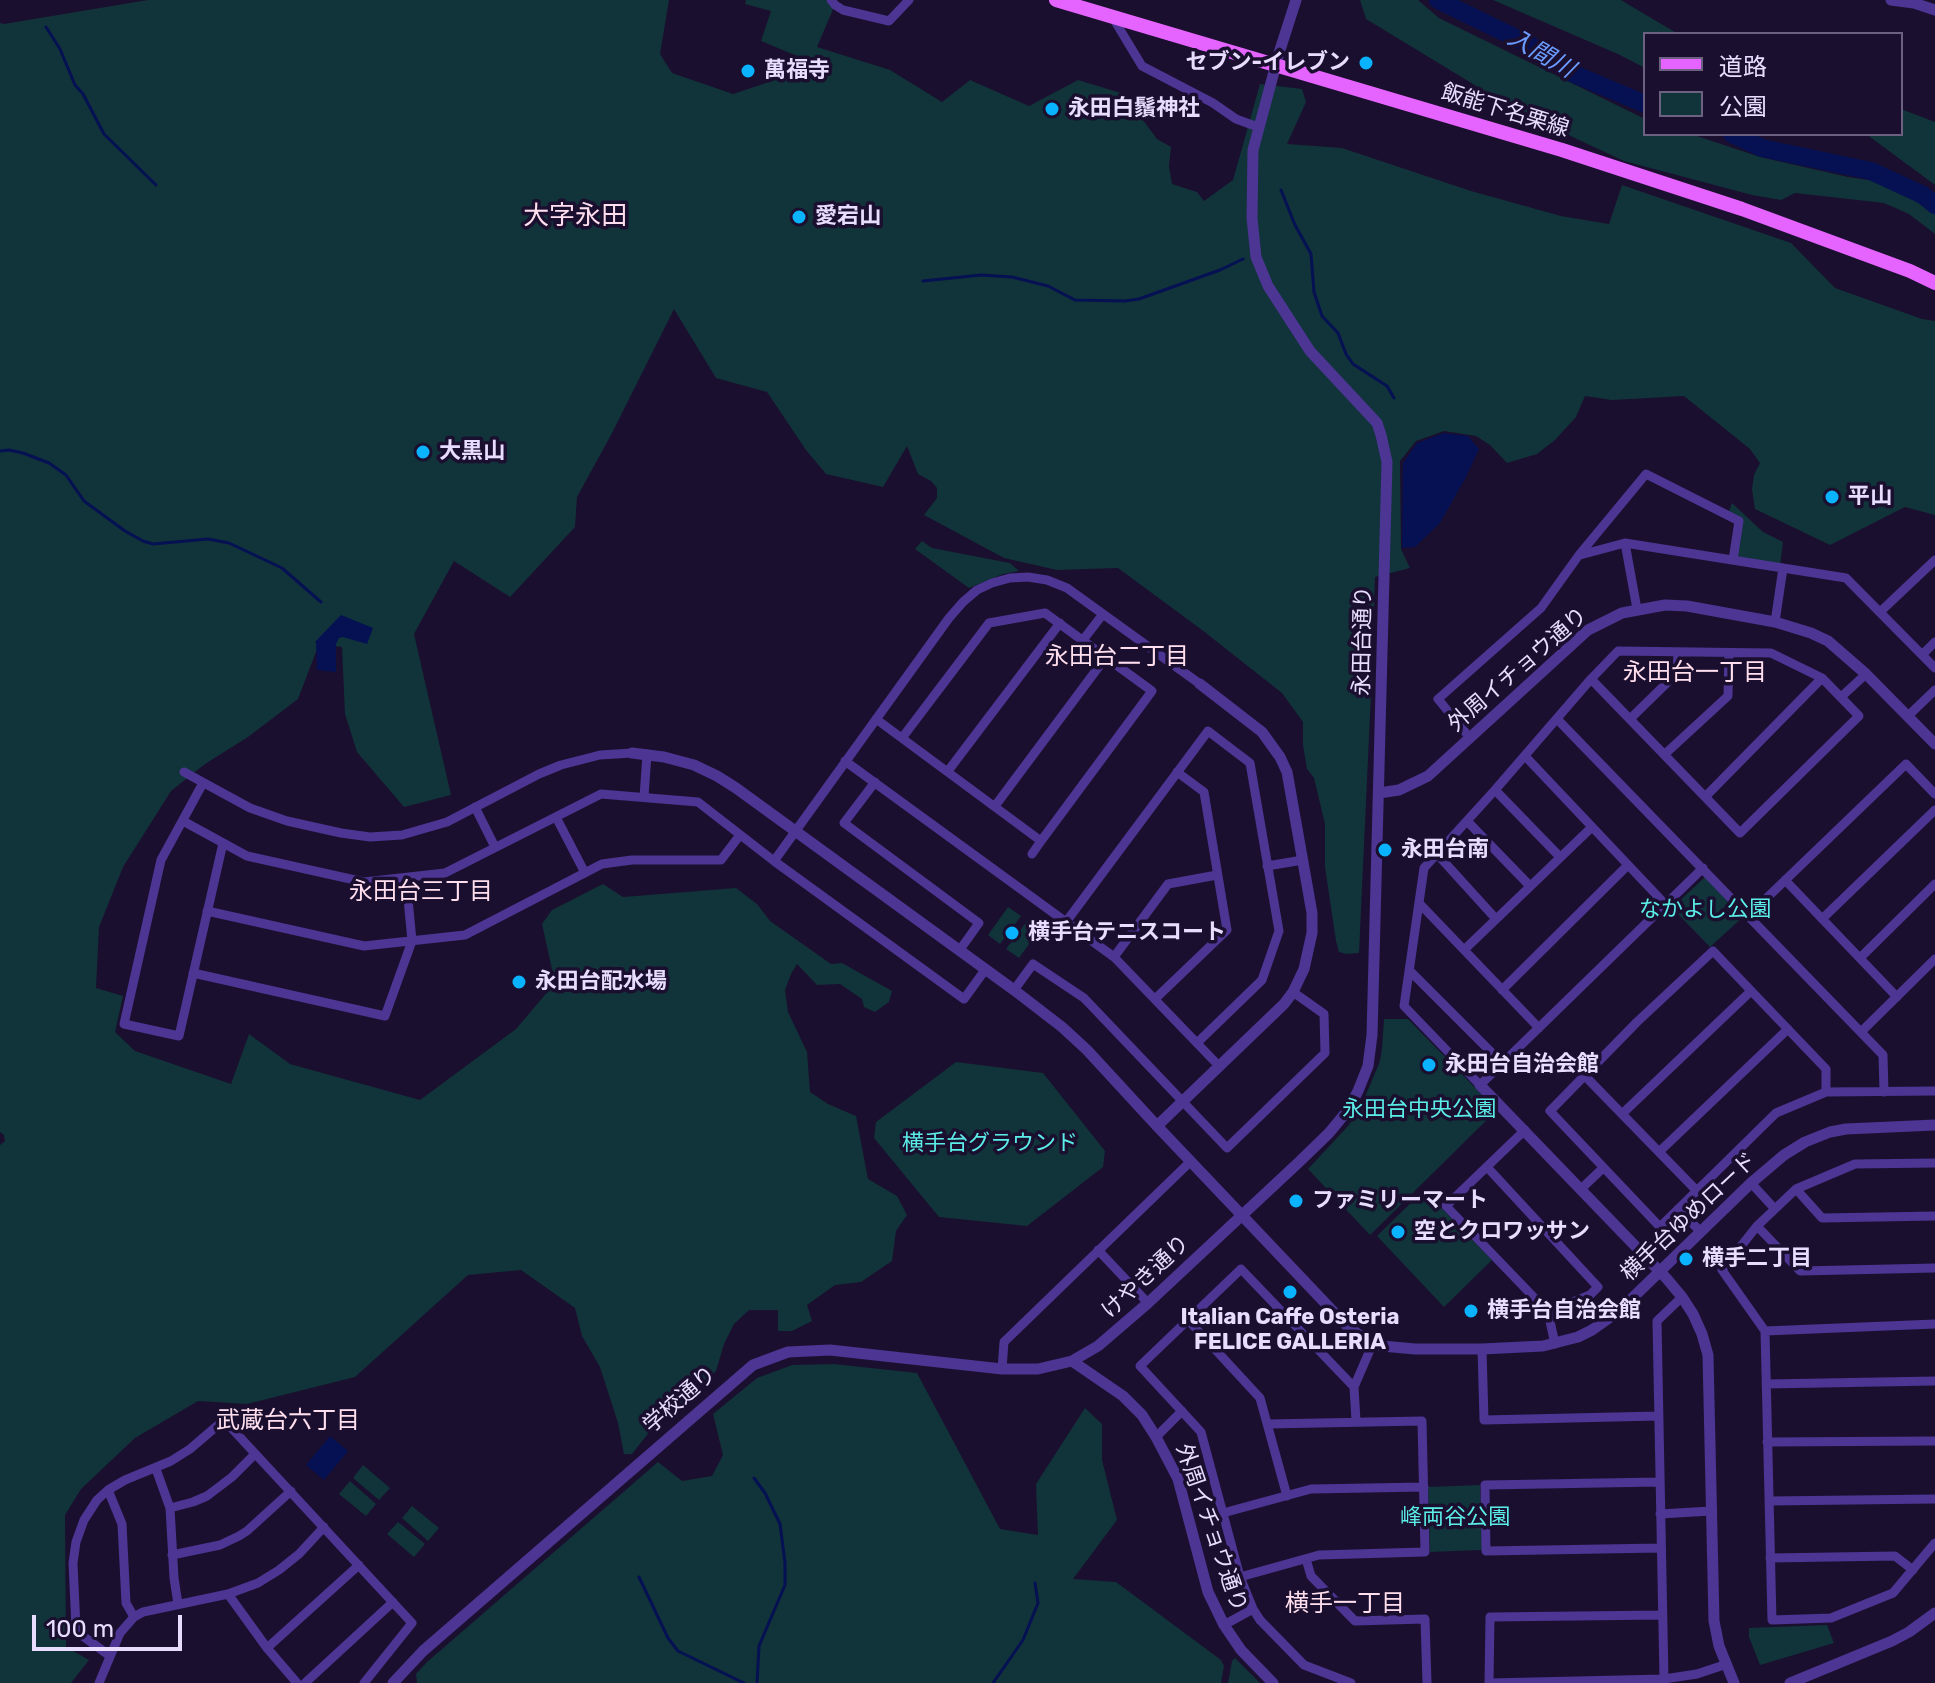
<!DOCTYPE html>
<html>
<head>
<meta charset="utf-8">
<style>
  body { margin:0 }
  #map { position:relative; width:1935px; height:1683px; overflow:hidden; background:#1b0f2f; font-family:Rubik,"Noto Sans JP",sans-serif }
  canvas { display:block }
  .legend { position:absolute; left:1643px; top:32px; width:260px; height:104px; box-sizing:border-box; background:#1b0f2f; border:2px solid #6d6182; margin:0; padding:10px 14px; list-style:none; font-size:24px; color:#e8ddff }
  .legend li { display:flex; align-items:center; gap:16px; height:40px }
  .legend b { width:40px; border:2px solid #6d6182 }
  .scale { position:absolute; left:32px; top:1615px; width:150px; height:36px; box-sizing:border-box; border:4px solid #e8ddff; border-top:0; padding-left:10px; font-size:24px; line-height:28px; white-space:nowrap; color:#e8ddff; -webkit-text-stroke:6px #1b0f2f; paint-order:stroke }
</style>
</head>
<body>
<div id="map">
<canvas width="1935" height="1683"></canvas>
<ul class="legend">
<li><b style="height:10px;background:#e564ff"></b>道路</li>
<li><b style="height:22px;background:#11333a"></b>公園</li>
</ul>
<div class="scale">100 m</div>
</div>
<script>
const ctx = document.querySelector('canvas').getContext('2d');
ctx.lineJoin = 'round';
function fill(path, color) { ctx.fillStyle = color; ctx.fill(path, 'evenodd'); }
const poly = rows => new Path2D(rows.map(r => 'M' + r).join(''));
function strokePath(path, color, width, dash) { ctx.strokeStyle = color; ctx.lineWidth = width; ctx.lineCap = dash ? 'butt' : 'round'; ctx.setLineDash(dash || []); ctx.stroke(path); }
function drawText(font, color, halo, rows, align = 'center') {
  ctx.font = font + ' Rubik,"Noto Sans JP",sans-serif'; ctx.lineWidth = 7; ctx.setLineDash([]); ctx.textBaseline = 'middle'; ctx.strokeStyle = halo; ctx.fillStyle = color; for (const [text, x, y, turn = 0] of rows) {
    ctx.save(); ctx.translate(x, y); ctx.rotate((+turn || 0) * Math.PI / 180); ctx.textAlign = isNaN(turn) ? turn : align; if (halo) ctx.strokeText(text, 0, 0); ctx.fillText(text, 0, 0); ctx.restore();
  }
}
const green = poly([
  [148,0,669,0,660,54,672,73,733,94,778,79,797,56,761,41,771,11,745,4,746,0,828,0,834,7,817,47,890,70,942,102,970,80,1029,106,1078,80,1124,94,1157,139,1171,147,1169,166,1172,184,1197,192,1204,201,1233,180,1260,84,1302,89,1306,102,1287,144,1342,148,1471,191,1561,216,1609,224,1622,185,1791,243,1835,288,1922,319,1935,321,1935,515,1905,507,1830,545,1755,509,1752,489,1754,475,1760,463,1750,449,1684,396,1612,400,1585,396,1576,417,1555,440,1537,454,1507,463,1490,445,1476,436,1444,431,1416,441,1400,461,1401,549,1410,568,1375,577,1371,694,1359,953,1346,954,1339,952,1336,941,1325,867,1325,824,1314,778,1307,769,1303,745,1303,722,1282,693,1202,630,1118,568,1057,570,1004,558,924,515,937,498,937,488,931,481,918,474,907,446,883,487,826,474,806,450,767,392,716,378,674,309,611,435,577,497,575,527,510,597,454,561,414,634,451,795,404,807,357,752,345,714,342,647,319,644,298,699,248,737,205,764,171,791,123,867,99,927,96,988,123,996,115,1032,135,1051,231,1084,249,1034,290,1064,420,1100,516,1029,555,983,542,924,552,910,603,884,623,897,736,888,757,904,770,921,831,964,842,963,892,991,889,1002,875,1012,864,1007,862,999,840,984,817,985,797,964,791,974,785,990,788,1012,807,1052,810,1092,828,1104,856,1116,868,1179,897,1196,907,1215,896,1231,892,1261,861,1282,835,1285,807,1305,812,1321,792,1331,778,1331,778,1310,749,1310,734,1324,724,1344,716,1371,684,1404,658,1421,632,1454,624,1454,618,1423,600,1367,582,1336,575,1308,521,1270,468,1275,355,1377,247,1404,198,1401,135,1438,81,1489,65,1515,66,1647,89,1660,71,1683,0,1683,0,1145,5,1141,4,1135,0,1132,0,23,4,24],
  [1360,0,1418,0,1439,18,1645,119,1645,134,1691,134,1760,157,1848,177,1888,183,1935,214,1935,234,1909,214,1884,203,1795,193,1781,200,1752,195,1624,161,1519,112,1366,19],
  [1493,0,1621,0,1678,34,1645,34,1645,68,1620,55],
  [1901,109,1935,122,1935,185,1866,134,1901,134],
  [1732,503,1763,532,1783,542,1780,566,1733,560,1739,521,1728,514],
  [922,541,932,548,1010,563,1019,571,1003,574,969,588,915,549],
  [1705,877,1743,917,1710,947,1672,908],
  [1008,907,1021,916,1000,944,988,935],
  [1027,921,1039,930,1019,958,1006,949],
  [1384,1019,1408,1019,1497,1110,1370,1235,1308,1169,1348,1126,1360,1109,1380,1061,1382,1048],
  [956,1062,1043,1073,1105,1151,1103,1167,1027,1226,939,1217,874,1138,876,1122],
  [1424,1190,1492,1260,1444,1307,1377,1236],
  [834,1364,917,1373,1000,1529,1038,1535,1036,1484,1085,1408,1102,1424,1102,1460,1117,1520,1073,1579,1116,1582,1221,1660,1224,1666,1221,1683,417,1683,416,1674,427,1662,658,1462,682,1481,712,1476,723,1455,713,1414,757,1378,792,1365],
  [363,1465,390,1488,379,1500,353,1478],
  [350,1481,376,1504,366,1516,339,1494],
  [1480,1485,1482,1550,1430,1552,1428,1487],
  [412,1506,439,1528,428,1541,402,1518],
  [398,1522,425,1544,414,1557,387,1534],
  [1827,1625,1834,1643,1760,1665,1749,1637,1749,1628],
  [1235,1658,1260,1683,1228,1683,1232,1661]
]);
const water = poly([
  [1444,433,1468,436,1479,449,1466,477,1440,523,1415,547,1402,548,1403,463,1417,443],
  [341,615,373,628,367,644,343,637,339,638,336,644,336,672,317,670,316,643,315,642],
  [330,1436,348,1451,324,1480,306,1465]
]);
const stream = poly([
  [46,27,60,49,75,85,83,94,104,134,156,185],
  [1281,190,1295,225,1311,254,1314,292,1322,316,1338,333,1346,354,1353,364,1387,386,1394,398],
  [923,281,981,275,1012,277,1048,286,1075,300,1125,301,1139,299,1220,270,1243,259],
  [0,451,9,450,23,453,49,463,66,475,84,501,125,531,143,541,153,544,208,539,229,543,282,568,321,602],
  [754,1478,765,1493,780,1524,785,1563,785,1585,759,1646,757,1683],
  [639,1577,668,1638,678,1651,744,1683],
  [993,1683,1023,1640,1038,1603,1035,1583]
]);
const river = poly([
  [1438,0,1524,42,1557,61,1569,72,1645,104],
  [1732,134,1762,148,1871,171,1923,195,1935,205]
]);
const minor = poly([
  [831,0,835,5,843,10,889,21,909,0],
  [1113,18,1142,66,1213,103,1236,119,1258,127],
  [1625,543,1637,609],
  [1580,555,1625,543,1846,578,1935,668],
  [1880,612,1935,560],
  [1775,622,1783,568],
  [1083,640,1103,614],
  [1922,655,1935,642],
  [1591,679,1740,833,1859,716,1822,678,1771,653,1618,651,1591,679,1495,790,1424,868,1404,1006,1480,1085,1703,868],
  [1841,697,1866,674],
  [1908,716,1935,690],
  [876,719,1041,841,1152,691,1045,613,989,623,902,738],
  [1557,719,1883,1055,1884,1092],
  [1630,719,1677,673,1678,652],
  [1470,738,1438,699,1541,608,1579,555,1646,474,1739,521,1733,560],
  [1665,754,1728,696,1729,653],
  [1525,756,1665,904],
  [845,761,1114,957,1219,1066],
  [948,771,1060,623],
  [184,772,250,808,287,821,341,833,370,837,402,835,447,822,539,774,561,765,600,755,632,753],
  [875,782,844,823,979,923,959,951],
  [203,783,161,860,124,1024,179,1036,223,843],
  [1495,790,1560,857],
  [1706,796,1822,678],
  [644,797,647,754],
  [995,806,1106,657],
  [475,807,495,847],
  [556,817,585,873],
  [183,821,247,856,364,882,445,873,601,794,698,802,774,861,964,999,985,970],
  [1467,821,1530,886],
  [1032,854,1041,841],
  [1437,854,1496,919],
  [774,861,949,618,963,602,977,590,992,583,1010,578,1028,577,1047,580,1067,588,1200,684],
  [1267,866,1303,860],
  [1785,880,1897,997],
  [1419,903,1539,1028],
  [207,911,364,946,465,935,602,864,632,860,721,860,740,835],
  [1749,915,1906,764,1935,794],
  [1822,919,1935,810],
  [1066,922,1208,731,1250,763,1279,931,1262,980,1197,1043],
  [1464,950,1592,827],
  [1114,957,1168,884,1217,875],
  [1860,958,1935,884],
  [1409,970,1502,1063],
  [193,973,385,1016,412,941,406,878],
  [1014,990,1033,964,1084,998,1227,1148,1325,1053,1324,1014,1293,992],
  [1502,990,1628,865],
  [1155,999,1227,930,1204,792,1177,772],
  [1862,1031,1935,959],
  [1585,1076,1697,1191],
  [1826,1092,1826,1069,1713,951,1637,1022,1550,1111,1660,1227,1776,1113,1826,1092,1935,1091],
  [1622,1114,1751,991],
  [1525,1130,1446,1206,1548,1312,1555,1344],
  [1659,1152,1788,1029],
  [1935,1163,1855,1164,1796,1189,1757,1226,1722,1270,1765,1331,1772,1620,1831,1618,1893,1593,1935,1543],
  [1487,1167,1598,1287,1590,1295,1548,1312],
  [1751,1183,1774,1208],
  [1581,1189,1603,1168],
  [1796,1189,1822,1218,1935,1216],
  [1678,1209,1701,1232],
  [1757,1226,1800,1271,1935,1268],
  [1098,1250,1148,1303],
  [1188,1320,1260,1398,1287,1496],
  [1765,1331,1935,1324],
  [1482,1349,1484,1420,1658,1416],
  [1002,1369,1004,1342,1190,1162],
  [1766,1384,1935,1381],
  [1356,1421,1354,1387,1373,1343],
  [1156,1437,1182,1411],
  [1767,1442,1935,1441],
  [156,1469,170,1508,174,1578,178,1604],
  [1659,1482,1485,1485,1486,1551,1660,1548],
  [108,1490,122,1524,126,1603,134,1617],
  [1769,1501,1935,1499],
  [170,1508,193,1502,207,1496,232,1477,255,1454],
  [1223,1513,1311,1489,1424,1487],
  [1660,1514,1711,1511],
  [172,1555,220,1545,239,1536,247,1531,291,1491],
  [1770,1558,1895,1556,1913,1570],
  [1306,1559,1311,1576,1355,1621,1425,1619,1427,1683],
  [1240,1577,1319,1555,1425,1552,1422,1421,1268,1424],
  [228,1594,267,1648,297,1683],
  [1662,1615,1490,1617,1489,1683,1664,1679,1697,1674,1727,1664],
  [1224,1625,1253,1609],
  [267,1648,359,1565],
  [110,1656,80,1634,76,1628,73,1563,76,1542,84,1520,97,1500,108,1490,125,1480,171,1461,190,1449,224,1420,412,1623,364,1683],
  [1664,1679,1657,1321,1682,1297],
  [99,1683,120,1633,134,1617,143,1612,228,1594,258,1583,279,1570,299,1554,324,1527],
  [305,1683,393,1602],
  [1351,1683,1304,1665,1260,1620,1253,1609,1240,1577,1201,1432,1140,1366,1241,1269,1354,1387]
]);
const tertiary = poly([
  [1891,0,1914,3,1935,10],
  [632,753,664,757,694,765,717,776,736,788,1014,990,1062,1027,1087,1050,1157,1126,1347,1326,1359,1335,1382,1346,1415,1349,1482,1349,1543,1346,1578,1337,1592,1330,1619,1311,1751,1183,1784,1155,1805,1142,1830,1132,1846,1129,1935,1125],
  [1379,793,1399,790,1428,776,1588,630,1622,613,1665,605,1687,606,1775,622,1811,633,1828,641,1866,674,1935,744],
  [1480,1085,1667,1279,1682,1297,1693,1314,1702,1334,1708,1355,1714,1621,1719,1646,1734,1683],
  [1157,1126,1284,1004,1293,992,1304,969,1312,933,1312,913,1287,772,1280,757,1262,732,1200,684],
  [1072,1361,1123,1396,1142,1415,1156,1437,1178,1479,1208,1592,1224,1625,1241,1650,1273,1683],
  [393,1683,423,1651,753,1365,788,1352,830,1350,1002,1369,1038,1369,1072,1361,1098,1346,1148,1303,1298,1163,1329,1133,1348,1110,1358,1091,1368,1066,1372,1035,1387,462,1381,435,1377,423,1310,351,1268,286,1256,257,1252,218,1253,150,1279,53,1296,0],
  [1790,1683,1892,1641,1909,1632,1935,1613]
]);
const primary = poly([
  [1056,0,1562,150,1742,209,1910,271,1935,283]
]);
const markers = [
  [1366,63,8,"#09b3ff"],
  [748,71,8,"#09b3ff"],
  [1052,109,8,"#09b3ff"],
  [799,217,8,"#09b3ff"],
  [423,452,8,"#09b3ff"],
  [1832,497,8,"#09b3ff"],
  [1385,850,8,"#09b3ff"],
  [1012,933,8,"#09b3ff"],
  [519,982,8,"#09b3ff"],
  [1429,1065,8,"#09b3ff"],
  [1296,1201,8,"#09b3ff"],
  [1398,1232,8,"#09b3ff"],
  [1686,1259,8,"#09b3ff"],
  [1290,1292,8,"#09b3ff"],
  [1471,1311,8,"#09b3ff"]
];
const poiNames = [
  ["セブン-イレブン",1350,63,"right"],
  ["萬福寺",764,71],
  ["永田白鬚神社",1068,109],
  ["愛宕山",815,217],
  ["大黒山",439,452],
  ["平山",1848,497],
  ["永田台南",1401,850],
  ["横手台テニスコート",1028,933],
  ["永田台配水場",535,982],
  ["永田台自治会館",1445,1065],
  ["ファミリーマート",1312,1201],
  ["空とクロワッサン",1414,1232],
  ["横手二丁目",1702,1259],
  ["横手台自治会館",1487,1311],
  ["Italian Caffe Osteria",1290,1318,"center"],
  ["FELICE GALLERIA",1290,1343,"center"]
];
const streetNames = [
  ["飯能下名栗線",1505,111,17],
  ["永田台通り",1363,641,-89],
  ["外周イチョウ通り",1518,670,-41],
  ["横手台ゆめロード",1689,1217,-43],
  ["けやき通り",1146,1277,-43],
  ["学校通り",680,1400,-41],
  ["外周イチョウ通り",1211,1528,71]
];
const parkNames = [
  ["なかよし公園",1705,910],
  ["永田台中央公園",1419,1110],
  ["横手台グラウンド",990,1144],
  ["峰両谷公園",1455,1518]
];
const waterNames = [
  ["入間川",1541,54,30]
];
const neighbourhoodNames = [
  ["永田台二丁目",1117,657],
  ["永田台一丁目",1695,673],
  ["永田台三丁目",421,892],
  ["武蔵台六丁目",288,1421],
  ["横手一丁目",1345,1604]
];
const quarterNames = [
  ["大字永田",575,216]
];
fill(green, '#11333a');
fill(water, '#051152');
strokePath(stream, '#051152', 3);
strokePath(river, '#051152', 18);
strokePath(minor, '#4c3593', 9);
strokePath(tertiary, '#4c3593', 11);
strokePath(primary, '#e564ff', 14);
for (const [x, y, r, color] of markers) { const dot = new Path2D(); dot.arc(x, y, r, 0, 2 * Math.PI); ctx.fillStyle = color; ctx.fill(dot); strokePath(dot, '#1b0f2f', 3); }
drawText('bold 22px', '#e8ddff', '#1b0f2f', poiNames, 'left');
drawText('22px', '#e8ddff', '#1b0f2f', streetNames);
drawText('22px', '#5bede7', '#1b0f2f', parkNames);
drawText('italic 24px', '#6b9cff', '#1b0f2f', waterNames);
drawText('24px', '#ffdfed', '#1b0f2f', neighbourhoodNames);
drawText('26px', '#ffdfed', '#1b0f2f', quarterNames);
</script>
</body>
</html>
